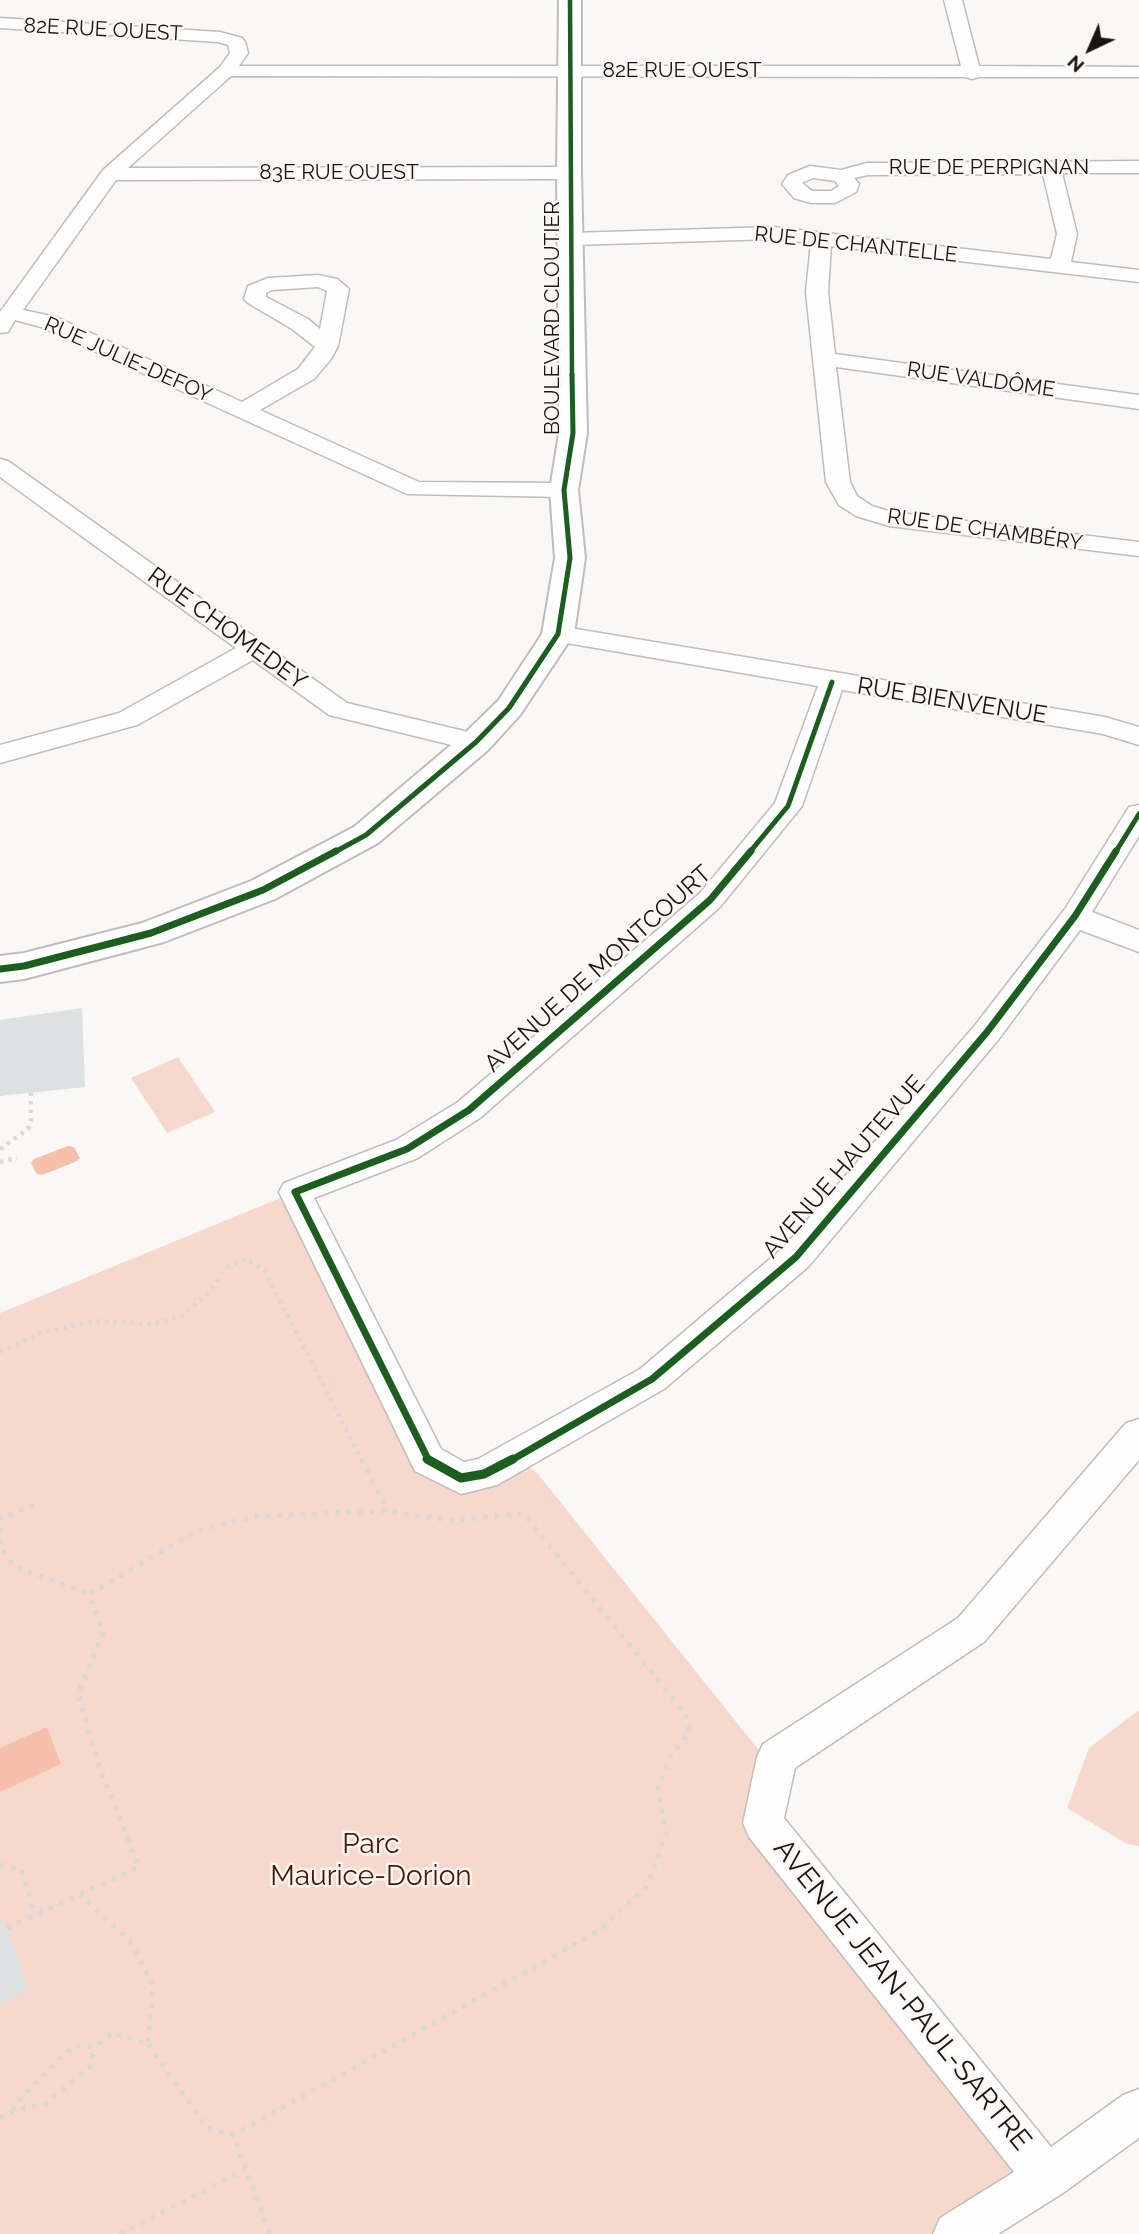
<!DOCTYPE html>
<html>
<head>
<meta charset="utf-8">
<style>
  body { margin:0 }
  #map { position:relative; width:1139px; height:2234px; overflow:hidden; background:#faf8f6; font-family:Raleway,sans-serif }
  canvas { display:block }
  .north { position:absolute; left:1055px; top:14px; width:70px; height:70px; -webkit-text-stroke:5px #fcf7f4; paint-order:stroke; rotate:224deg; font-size:19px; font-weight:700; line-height:28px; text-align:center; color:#1c120f }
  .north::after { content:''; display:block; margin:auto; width:24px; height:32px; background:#1c120f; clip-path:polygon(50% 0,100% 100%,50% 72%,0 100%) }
</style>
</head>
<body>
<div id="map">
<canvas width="1139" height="2234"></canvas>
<div class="north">N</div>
</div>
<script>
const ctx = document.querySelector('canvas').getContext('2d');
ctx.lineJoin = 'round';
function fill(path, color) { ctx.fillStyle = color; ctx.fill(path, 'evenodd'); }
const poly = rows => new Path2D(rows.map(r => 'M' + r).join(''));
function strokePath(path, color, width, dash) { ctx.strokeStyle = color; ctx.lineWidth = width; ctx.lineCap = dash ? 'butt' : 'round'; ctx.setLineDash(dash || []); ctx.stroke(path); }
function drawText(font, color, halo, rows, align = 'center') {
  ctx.font = font + ' Raleway,sans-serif'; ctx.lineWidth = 5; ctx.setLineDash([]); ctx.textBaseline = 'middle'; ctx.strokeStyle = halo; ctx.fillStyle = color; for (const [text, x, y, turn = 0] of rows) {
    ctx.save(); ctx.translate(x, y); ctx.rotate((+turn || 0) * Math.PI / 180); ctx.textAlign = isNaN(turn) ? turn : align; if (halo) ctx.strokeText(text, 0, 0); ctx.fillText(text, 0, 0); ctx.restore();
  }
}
const green = poly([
  [178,1057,215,1112,167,1133,131,1078],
  [295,1192,428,1460,461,1478,517,1457,538,1474,773,1768,764,1823,1047,2177,956,2234,0,2234,0,1313],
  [1139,1710,1139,1846,1127,1844,1067,1808,1089,1748]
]);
const water = poly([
  [68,1146,74,1147,80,1158,75,1162,42,1175,36,1173,31,1163,34,1159],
  [47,1727,61,1764,0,1792,0,1748]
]);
const building = poly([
  [82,1008,85,1087,0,1096,0,1020],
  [0,1917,2,1917,29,1989,0,2004]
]);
const pathFar1 = poly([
  [0,1149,28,1129,31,1120,31,1093],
  [0,1162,17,1158],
  [0,1352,40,1333,97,1321,153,1324,184,1315,209,1292,226,1268,245,1259,264,1269,362,1461]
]);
const path = poly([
  [361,1459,388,1511],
  [34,1505,0,1519,1,1549,15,1567,89,1594],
  [0,1865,21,1869,35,1915],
  [7,1928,139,1867,101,1771,78,1694,103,1633,89,1594,198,1530,258,1516,388,1511,452,1521,523,1513,686,1715,689,1733,671,1755,658,1787,666,1835,647,1886,599,1931,233,2135],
  [148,2044,207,2128,233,2135,270,2234],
  [13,2111,23,2095,73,2046,95,2047,112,2033,148,2044,153,1985,130,1941,80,1895],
  [0,2118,13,2111,45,2104,90,2067,95,2047],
  [120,2234,246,2169]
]);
const street = poly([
  [944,0,962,0,979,66,1139,67,1139,77,979,77,972,79,965,77,231,76,128,168,569,167,579,173,569,179,116,180,23,310,56,317,242,402,298,369,315,347,292,329,248,303,244,299,248,286,268,278,318,275,337,279,349,289,338,346,331,359,314,379,260,410,419,482,564,483,572,485,576,490,572,495,564,497,407,494,41,327,15,320,8,332,0,333,0,312,103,170,220,67,230,53,228,45,218,42,0,28,0,18,220,32,242,38,245,42,248,53,239,66,961,66,944,0],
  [318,287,327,291,320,329,308,319,266,297,266,293,272,290,318,287],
  [1139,161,1139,173,1062,173,1077,234,1071,262,1139,270,1139,282,831,246,828,292,835,354,1139,395,1139,409,836,367,850,482,857,496,872,506,892,512,1139,542,1139,556,889,526,856,516,839,505,826,482,813,359,806,292,811,243,774,239,572,245,565,243,562,239,565,235,572,233,774,227,1051,259,1057,234,1043,174,868,175,854,178,859,184,856,192,835,203,811,203,794,198,782,184,788,175,810,166,841,170,867,163,1139,161],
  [813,178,835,181,839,186,831,191,812,191,802,183,813,178],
  [0,459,8,461,347,703,485,736,489,742,485,748,476,751,329,715,253,660,137,725,0,763,0,745,119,713,236,648,0,477,0,459],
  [558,626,1105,717,1139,727,1139,745,1103,734,842,690,802,806,720,907,480,1118,418,1158,314,1198,441,1449,464,1462,478,1459,640,1369,784,1247,976,1024,1065,909,1129,807,1139,805,1139,836,1092,912,1139,930,1139,952,1080,930,998,1040,808,1267,664,1389,497,1485,461,1494,415,1471,279,1192,284,1183,396,1140,458,1102,700,893,775,803,818,686,549,640,545,634,549,628,558,626],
  [1139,1419,1139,1460,984,1642,795,1768,784,1818,1051,2147,1123,2095,1139,2089,1139,2138,1063,2193,998,2234,933,2234,940,2218,1014,2172,749,1837,743,1823,757,1757,763,1744,958,1618,1126,1423,1139,1419]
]);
const secondary = poly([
  [559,0,581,0,581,173,587,433,578,490,585,558,574,634,520,715,488,750,378,843,275,899,164,942,24,979,0,982,0,956,24,953,142,923,251,881,354,827,464,734,498,701,542,634,555,558,550,490,559,433,557,173,559,0]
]);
const cyclewayFar3 = poly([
  [570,0,572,376]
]);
const cyclewayFar2 = poly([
  [333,853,366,835,476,742,509,708,558,634,570,558,564,490,573,433,572,374],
  [749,853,788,806,832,682],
  [1115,853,1139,814]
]);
const cyclewayFar1 = poly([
  [0,969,24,966,151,933,263,890,336,851],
  [429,1461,295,1192,407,1149,469,1110,710,900,751,851],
  [510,1461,652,1379,796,1257,987,1032,1075,916,1116,851]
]);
const cycleway = poly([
  [427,1459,461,1478,484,1474,513,1459]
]);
const farStreetnames = [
  ["82E RUE OUEST",103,30,3],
  ["82E RUE OUEST",682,71],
  ["RUE DE PERPIGNAN",989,168],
  ["83E RUE OUEST",339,173],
  ["RUE DE CHANTELLE",856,245,6],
  ["BOULEVARD CLOUTIER",553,318,-90],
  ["RUE JULIE-DEFOY",128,360,24],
  ["RUE VALDÔME",981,380,8],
  ["RUE DE CHAMBÉRY",985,530,8]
];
const streetNames = [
  ["RUE CHOMEDEY",227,629,36],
  ["RUE BIENVENUE",952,701,9],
  ["AVENUE DE MONTCOURT",598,969,-42],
  ["AVENUE HAUTEVUE",844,1167,-49]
];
const nearParknames = [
  ["Parc",371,1845],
  ["Maurice-Dorion",371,1877]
];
const nearStreetnames = [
  ["AVENUE JEAN-PAUL-SARTRE",902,1995,51]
];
fill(green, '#f7d8cc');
fill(water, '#f6bfa9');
fill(building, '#dde1e2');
strokePath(street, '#c1bcb9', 3);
strokePath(secondary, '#c1bcb9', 4);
strokePath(pathFar1, '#dad9d7', 4.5, [3.5, 5]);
strokePath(path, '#dad9d7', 5, [4.5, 7]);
fill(street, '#fefefe');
fill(secondary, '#fefefe');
strokePath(cyclewayFar3, '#1b5e20', 4.5);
strokePath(cyclewayFar2, '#1b5e20', 5);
strokePath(cyclewayFar1, '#1b5e20', 7);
strokePath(cycleway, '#1b5e20', 9);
drawText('21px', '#1c120f', '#fcf7f4', farStreetnames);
drawText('24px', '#1c120f', '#fcf7f4', streetNames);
drawText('28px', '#521700', '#fcf7f4', nearParknames);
drawText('28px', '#1c120f', '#fcf7f4', nearStreetnames);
</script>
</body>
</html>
